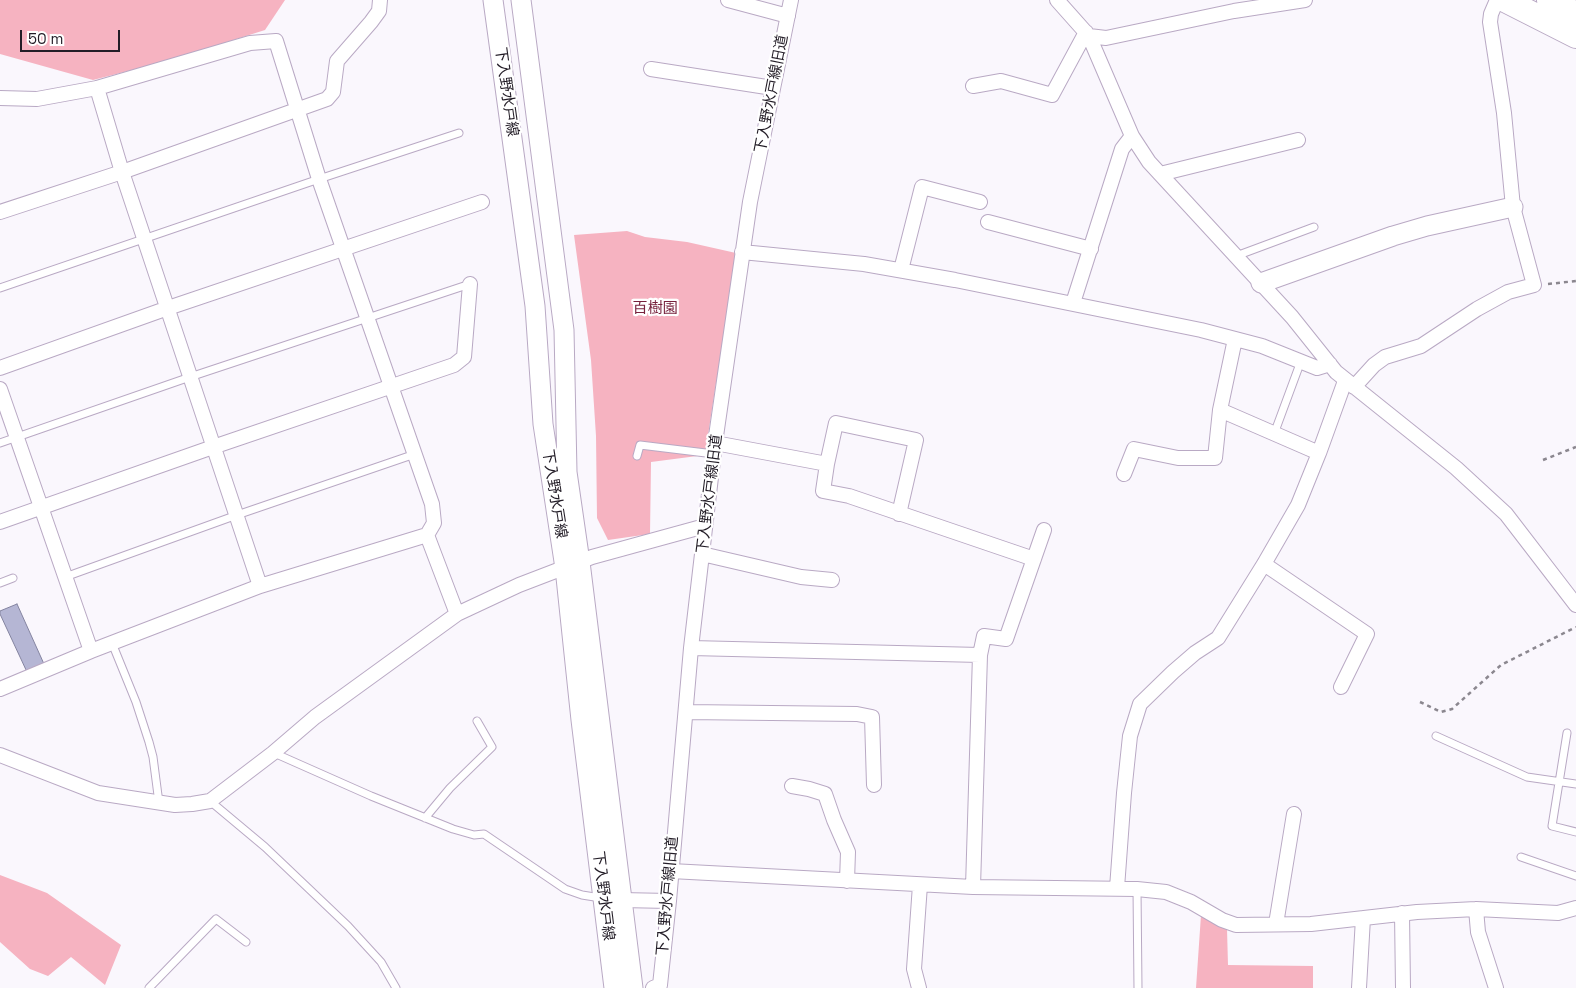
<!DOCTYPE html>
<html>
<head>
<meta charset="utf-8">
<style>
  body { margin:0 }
  #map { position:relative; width:1576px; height:988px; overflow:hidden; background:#faf7fd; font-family:"Space Grotesk",sans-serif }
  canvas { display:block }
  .scale { position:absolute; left:20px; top:30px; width:100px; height:22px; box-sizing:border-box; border:2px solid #231d27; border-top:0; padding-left:6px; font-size:15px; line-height:18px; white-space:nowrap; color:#231d27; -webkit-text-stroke:4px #fff; paint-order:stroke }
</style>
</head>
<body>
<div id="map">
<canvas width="1576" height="988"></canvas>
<div class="scale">50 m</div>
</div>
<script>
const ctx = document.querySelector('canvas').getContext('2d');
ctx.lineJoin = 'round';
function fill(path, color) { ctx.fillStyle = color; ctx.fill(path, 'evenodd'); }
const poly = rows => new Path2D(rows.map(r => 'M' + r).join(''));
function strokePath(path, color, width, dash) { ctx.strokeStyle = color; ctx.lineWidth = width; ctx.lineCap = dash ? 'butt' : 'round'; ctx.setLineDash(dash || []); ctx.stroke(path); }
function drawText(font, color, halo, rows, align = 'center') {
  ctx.font = font + ' "Space Grotesk","Noto Sans JP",sans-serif'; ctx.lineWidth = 4.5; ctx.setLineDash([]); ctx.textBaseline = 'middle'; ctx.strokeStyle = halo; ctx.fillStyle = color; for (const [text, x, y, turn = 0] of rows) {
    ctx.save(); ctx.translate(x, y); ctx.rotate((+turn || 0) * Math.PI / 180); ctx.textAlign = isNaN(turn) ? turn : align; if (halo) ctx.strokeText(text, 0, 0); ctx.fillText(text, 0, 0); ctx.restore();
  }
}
const green = poly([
  [0,0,285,0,265,30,167,61,93,80,0,54],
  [627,231,645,237,687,242,736,253,736,260,727,308,726,329,716,383,705,455,651,462,650,534,608,540,597,518,596,436,591,360,574,235],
  [0,875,47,893,121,945,105,985,71,957,48,976,30,969,0,942],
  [1201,915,1227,929,1228,965,1313,966,1313,988,1196,988]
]);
const building = poly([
  [17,604,44,664,27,672,0,614,0,611,17,604]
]);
const path = poly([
  [1548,284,1576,281],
  [1543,460,1576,447],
  [1420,702,1441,712,1452,709,1501,665,1576,627]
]);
const lane = poly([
  [1236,256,1314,227],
  [0,288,319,179,459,133],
  [1274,434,1301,361],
  [0,443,190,377,470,284],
  [637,456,640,445,714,454],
  [65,577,237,515,415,454],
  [0,583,13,578],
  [112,643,136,702,149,742,153,757,159,803],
  [1567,733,1552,826,1576,832],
  [1436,736,1527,777,1576,784],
  [274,753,371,796,453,829,474,835,484,834,565,889,582,895,601,898],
  [210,801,265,847,348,926,381,962,396,988],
  [425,818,450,788,492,747,477,721],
  [1521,857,1576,876],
  [1137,889,1138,988],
  [149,988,216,919,246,942]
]);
const street = poly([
  [728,0,788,16],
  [1057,0,1089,36,1132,136,1149,162,1292,317,1336,372,1456,468,1506,514,1576,605],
  [1089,36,1106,38,1234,11,1305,0],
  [651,69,773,88],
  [973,86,1001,81,1052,95,1086,32],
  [97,88,122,172,260,586],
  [0,98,37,99,97,88,250,43,276,41,319,179,432,504,434,523,427,535,260,586,91,651,0,689],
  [1160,174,1298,140],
  [0,212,122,172,327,99,333,92,337,61,371,22,379,11,380,0],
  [988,222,1091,249],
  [742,252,864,264,955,280,1201,330,1262,346,1317,368,1330,364],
  [901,270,922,187,980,202],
  [1073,303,1122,149,1132,136],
  [0,368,168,308,482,202],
  [1354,387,1374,365,1385,357,1421,346,1477,309,1508,292,1534,285,1513,207,1504,113,1490,22,1491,14,1497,0],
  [0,389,91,651],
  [1220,410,1319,453],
  [715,443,827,464,823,491,849,496,1034,559],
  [827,464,836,423,916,440,899,514],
  [1124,474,1134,449,1178,458,1215,458,1220,410,1235,339],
  [0,522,213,447,454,365,464,357,470,284],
  [427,535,457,614],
  [702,554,801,577,832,580],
  [1264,564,1367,634,1341,687],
  [691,648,980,655,973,887],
  [980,655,984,636,1006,639,1044,530],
  [686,712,857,714,872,717,874,785],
  [0,755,98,793,175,805,192,804,210,801,273,753,315,717,457,614,519,585,592,557,705,526],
  [792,786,809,789,825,794,834,820,848,852,847,881],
  [671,871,973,887,1137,889,1166,892,1191,902,1222,920,1236,925,1311,924,1417,912,1476,909,1558,913,1576,908],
  [1117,888,1124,793,1130,736,1140,704,1173,672,1195,653,1218,638,1264,564,1298,505,1319,453,1345,381],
  [621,900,669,901],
  [1476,909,1478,932,1496,988],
  [1402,913,1403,988],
  [1276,924,1294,814],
  [653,988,660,985,669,901,691,648,715,443,750,202,791,0],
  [919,988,914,969,920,885],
  [1359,988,1363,918]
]);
const secondary = poly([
  [493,0,535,306,543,424,565,568,581,720,614,988],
  [521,0,564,330,567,472,580,562,633,988],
  [1261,283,1393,236,1427,226,1513,207]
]);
const highway = poly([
  [1505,0,1576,36],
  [1549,0,1576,14]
]);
const streetNames = [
  ["下入野水戸線",506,92,82],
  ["下入野水戸線旧道",772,94,-79],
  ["下入野水戸線",554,494,81],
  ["下入野水戸線旧道",710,494,-83],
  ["下入野水戸線",603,896,83],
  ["下入野水戸線旧道",668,896,-85]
];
const parkNames = [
  ["百樹園",655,309]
];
fill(green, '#f6b3c1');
fill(building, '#b5b6d4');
strokePath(building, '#8484a0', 1);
strokePath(lane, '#b9a9c4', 9);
strokePath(street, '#b9a9c4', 16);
strokePath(secondary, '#b9a9c4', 21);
strokePath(highway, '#b9a9c4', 26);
strokePath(path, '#8b878f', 2.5, [4, 4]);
strokePath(lane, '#fff', 7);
strokePath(street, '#fff', 14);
strokePath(secondary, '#fff', 19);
strokePath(highway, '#fff', 24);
drawText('15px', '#231d27', '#fff', streetNames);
drawText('15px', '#77223d', '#fff', parkNames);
</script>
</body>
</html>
